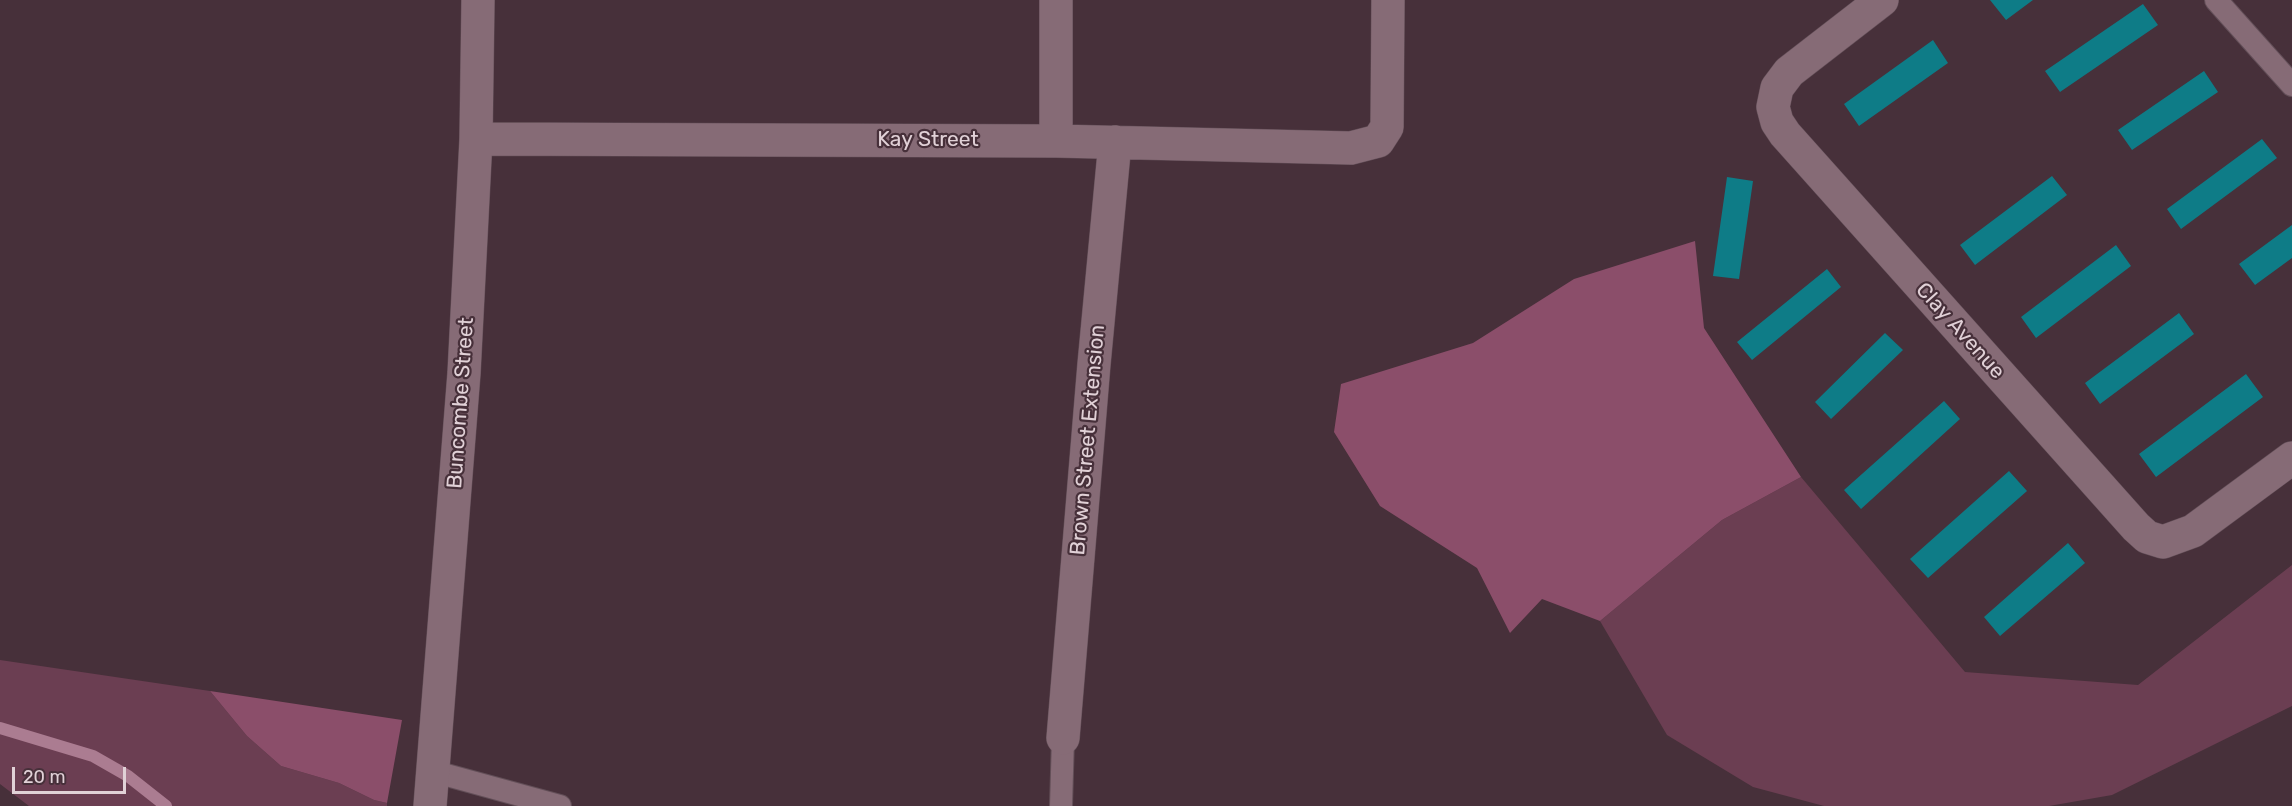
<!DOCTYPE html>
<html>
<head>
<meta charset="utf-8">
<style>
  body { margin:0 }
  #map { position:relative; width:2292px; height:806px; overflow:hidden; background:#47303a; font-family:Rubik,sans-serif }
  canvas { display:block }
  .scale { position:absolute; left:12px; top:767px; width:114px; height:27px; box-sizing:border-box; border:3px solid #e1d1d7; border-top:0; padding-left:8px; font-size:18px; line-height:21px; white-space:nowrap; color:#e1d1d7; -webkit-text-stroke:4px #47303a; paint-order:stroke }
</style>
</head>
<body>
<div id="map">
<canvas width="2292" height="806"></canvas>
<div class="scale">20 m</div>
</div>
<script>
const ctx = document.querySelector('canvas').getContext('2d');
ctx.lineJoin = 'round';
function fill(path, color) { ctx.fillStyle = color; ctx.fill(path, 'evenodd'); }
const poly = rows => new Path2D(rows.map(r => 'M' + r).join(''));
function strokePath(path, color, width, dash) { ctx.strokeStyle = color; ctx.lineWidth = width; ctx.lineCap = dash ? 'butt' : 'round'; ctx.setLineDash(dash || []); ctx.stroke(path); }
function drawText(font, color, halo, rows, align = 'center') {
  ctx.font = font + ' Rubik,sans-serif'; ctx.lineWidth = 4.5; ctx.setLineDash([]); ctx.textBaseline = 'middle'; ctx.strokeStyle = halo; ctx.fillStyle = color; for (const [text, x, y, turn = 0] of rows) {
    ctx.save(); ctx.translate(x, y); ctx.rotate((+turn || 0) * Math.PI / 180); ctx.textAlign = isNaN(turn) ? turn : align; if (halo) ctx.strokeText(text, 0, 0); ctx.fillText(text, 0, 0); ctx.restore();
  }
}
const green = poly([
  [1801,477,1965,672,2138,685,2292,565,2292,706,2112,795,2049,806,1824,806,1753,787,1667,735,1600,621,1722,520],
  [0,660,210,691,247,736,281,766,339,783,374,800,387,803,387,806,29,806,0,784]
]);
const forest = poly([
  [1695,241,1704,328,1801,477,1722,520,1600,621,1542,599,1510,633,1477,568,1380,506,1334,432,1341,384,1473,343,1574,279],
  [210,691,402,720,387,803,374,800,339,783,281,766,247,736]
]);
const stream = poly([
  [0,728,93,756,128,776,166,806]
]);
const building = poly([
  [1990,0,2033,0,2006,20],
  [2143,4,2158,25,2060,92,2045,71],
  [1933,40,1948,63,1859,126,1844,104],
  [2204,71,2218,92,2132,150,2118,130],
  [2262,139,2277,158,2181,229,2167,209],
  [2052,176,2067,195,1975,265,1960,245],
  [1727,177,1753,181,1739,279,1713,276],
  [2292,225,2292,258,2255,285,2239,264],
  [2116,245,2131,266,2036,338,2021,317],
  [1827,269,1841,287,1752,360,1737,342],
  [2179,313,2194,334,2100,404,2085,383],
  [1885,333,1903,350,1831,419,1815,402],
  [2246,374,2263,397,2156,477,2139,454],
  [1944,401,1960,419,1861,509,1844,490],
  [2009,471,2027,491,1928,578,1910,559],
  [2068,543,2085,563,2000,636,1984,617]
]);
const lane = poly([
  [2216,0,2292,85],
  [432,771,560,806],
  [1061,806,1063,738]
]);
const street = poly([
  [1882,0,1789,72,1777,88,1773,107,1777,122,1785,134,2136,527,2147,537,2163,542,2193,531,2292,458],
  [476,139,1056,141,1351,148,1378,141,1387,127,1388,0],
  [1056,141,1056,0],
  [1063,738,1094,364,1115,142],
  [430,806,464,373,476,139,478,0]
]);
const streetNames = [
  ["Kay Street",928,140],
  ["Clay Avenue",1960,331,48],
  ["Buncombe Street",461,403,-86],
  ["Brown Street Extension",1088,440,-85]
];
fill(green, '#6b3e52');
fill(forest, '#8b4e6a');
strokePath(stream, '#ab7c91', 12);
fill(building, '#0e7c87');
strokePath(lane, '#634f58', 24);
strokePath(street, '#634f58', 34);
strokePath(lane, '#866b76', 22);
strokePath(street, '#866b76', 33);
drawText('21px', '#e1d1d7', '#47303a', streetNames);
</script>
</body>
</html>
